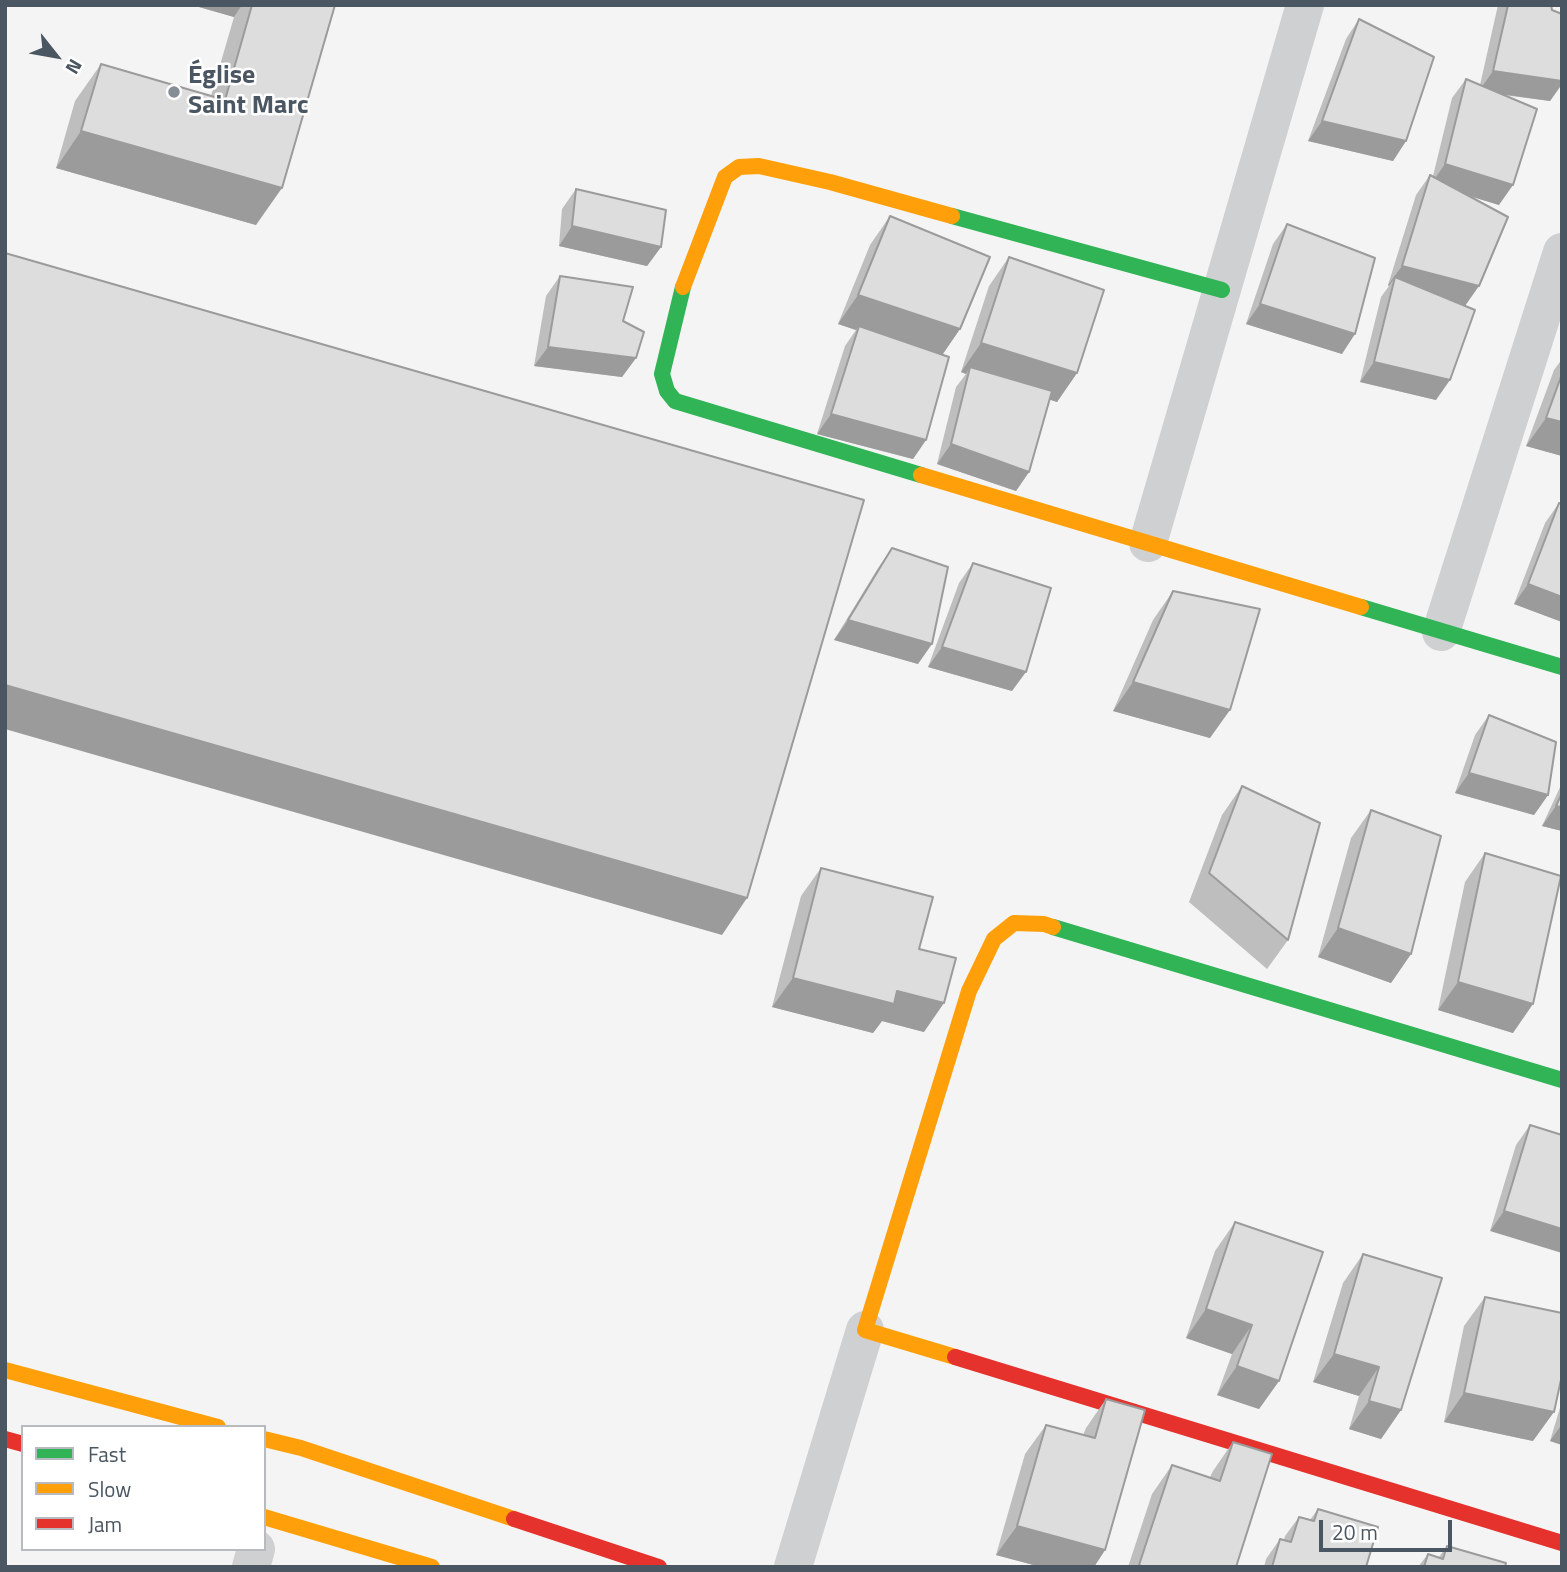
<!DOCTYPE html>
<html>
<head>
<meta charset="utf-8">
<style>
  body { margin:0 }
  #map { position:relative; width:1567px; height:1572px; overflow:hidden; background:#f4f4f4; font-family:"Titillium Web",sans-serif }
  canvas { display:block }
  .frame { position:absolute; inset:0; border:7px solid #4a5661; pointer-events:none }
  .legend { position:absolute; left:21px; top:1425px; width:245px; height:126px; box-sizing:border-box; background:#fff; border:2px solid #b7bbc0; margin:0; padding:9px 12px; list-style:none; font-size:21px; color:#4a5661 }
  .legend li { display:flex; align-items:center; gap:14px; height:35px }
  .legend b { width:35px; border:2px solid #b7bbc0 }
  .north { position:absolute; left:21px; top:21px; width:70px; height:70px; -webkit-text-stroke:5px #fff; paint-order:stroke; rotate:121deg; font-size:19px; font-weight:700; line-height:28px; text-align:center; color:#4a5661 }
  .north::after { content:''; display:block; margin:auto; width:24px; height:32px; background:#4a5661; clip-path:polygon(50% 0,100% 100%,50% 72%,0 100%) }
  .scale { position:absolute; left:1319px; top:1520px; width:133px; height:32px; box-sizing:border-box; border:4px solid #4a5661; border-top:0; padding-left:9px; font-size:21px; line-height:24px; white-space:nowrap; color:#4a5661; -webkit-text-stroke:5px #fff; paint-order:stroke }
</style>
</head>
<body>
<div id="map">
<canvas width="1567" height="1572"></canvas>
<div class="frame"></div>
<ul class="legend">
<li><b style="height:9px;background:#30b455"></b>Fast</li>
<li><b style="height:9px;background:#ff9f0a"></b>Slow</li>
<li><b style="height:9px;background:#e5322d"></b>Jam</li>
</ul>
<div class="north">N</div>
<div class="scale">20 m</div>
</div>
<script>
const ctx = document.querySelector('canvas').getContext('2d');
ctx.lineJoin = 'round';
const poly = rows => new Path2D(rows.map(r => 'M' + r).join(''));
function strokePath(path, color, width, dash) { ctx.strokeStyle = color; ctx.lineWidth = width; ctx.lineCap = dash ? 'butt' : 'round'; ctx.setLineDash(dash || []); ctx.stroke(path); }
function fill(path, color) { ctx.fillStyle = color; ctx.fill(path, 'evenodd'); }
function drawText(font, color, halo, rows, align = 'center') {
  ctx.font = font + ' "Titillium Web",sans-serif'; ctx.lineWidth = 5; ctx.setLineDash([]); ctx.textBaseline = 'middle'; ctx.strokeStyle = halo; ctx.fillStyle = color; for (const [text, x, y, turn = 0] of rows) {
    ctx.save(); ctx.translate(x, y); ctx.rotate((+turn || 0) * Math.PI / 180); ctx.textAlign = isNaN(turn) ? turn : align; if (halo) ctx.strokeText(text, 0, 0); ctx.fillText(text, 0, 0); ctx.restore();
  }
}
const street = poly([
  [1148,543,1305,5],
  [1441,632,1562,252],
  [251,1567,256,1549],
  [793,1567,865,1330]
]);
const fast = poly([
  [952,216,1222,290],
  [683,287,662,374,667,391,675,401,921,475],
  [1361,607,1562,667],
  [1053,927,1562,1080]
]);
const slow = poly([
  [683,287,725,177,739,167,759,166,830,182,952,216],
  [921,475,1361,607],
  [955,1357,865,1330,969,991,994,939,1014,923,1044,924,1053,927],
  [5,1370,218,1427],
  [264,1439,301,1448,514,1519],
  [264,1517,432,1567]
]);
const jam = poly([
  [955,1357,1562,1543],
  [5,1439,23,1444],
  [514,1519,659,1567]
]);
const wall = poly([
  [192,5,335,5,256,225,56,168,75,101,101,64,211,96,234,17],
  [1498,5,1551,5,1552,10,1562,14,1562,84,1550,101,1503,95,1499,205,1469,196,1465,306,1436,400,1360,382,1381,297,1389,286,1388,285,1416,195,1430,175,1433,176,1452,98,1466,79,1480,85],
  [1359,19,1406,141,1393,161,1308,141,1346,39],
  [576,189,661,247,647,266,559,246,562,209],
  [890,216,960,329,943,354,926,440,913,459,817,434,845,346,856,330,838,324,870,245],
  [1287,224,1342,354,1246,324,1273,244],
  [1009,257,1077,373,1057,402,1050,399,1029,472,1016,491,937,464,956,387,966,374,961,372,989,286],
  [560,276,623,321,636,358,622,377,534,366,546,296],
  [1562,359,1562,456,1526,446,1554,370],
  [1559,503,1562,622,1514,604,1545,523],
  [892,548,918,664,834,640,878,568],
  [973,563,1012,691,928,667,959,583],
  [1173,591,1210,738,1113,711,1153,620],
  [1489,715,1548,795,1534,815,1455,793,1475,735],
  [1562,783,1562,831,1542,826],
  [1242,786,1288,940,1267,969,1189,902,1222,815],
  [1371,810,1411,954,1391,983,1318,957,1351,838],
  [1485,853,1513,1033,1438,1010,1465,882],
  [821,868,919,949,924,1032,882,1021,873,1033,772,1007,801,896],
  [1530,1125,1562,1135,1490,1231,1516,1145],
  [1235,1222,1279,1381,1259,1409,1217,1395,1232,1354,1186,1338,1215,1251],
  [1363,1254,1401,1410,1381,1439,1349,1429,1359,1396,1313,1382,1343,1283],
  [1485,1297,1533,1441,1444,1422,1464,1326],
  [1106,1399,1105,1550,1094,1567,1041,1567,996,1555,1025,1454,1046,1425,1083,1435,1086,1428],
  [1562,1401,1562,1445,1550,1441],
  [1233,1442,1236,1567,1128,1567,1152,1494,1172,1465,1210,1477,1213,1471],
  [1318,1509,1366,1567,1264,1567,1266,1559,1280,1539,1284,1540,1285,1536,1299,1517,1310,1520],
  [1447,1546,1505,1567,1418,1567,1428,1554,1439,1557]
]);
const shadedWall = poly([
  [192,5,242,5,234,17],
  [1493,71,1562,81,1562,84,1550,101,1479,91],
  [1322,121,1406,141,1393,161,1308,141],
  [81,131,282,188,256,225,56,168],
  [1445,164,1513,185,1499,205,1431,184],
  [572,226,661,247,647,266,559,246],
  [1402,266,1479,286,1465,306,1395,277,1389,286,1388,285],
  [858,295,960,329,940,358,859,326,856,330,838,324],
  [1260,304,1355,334,1342,354,1246,324],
  [981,343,1077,373,1057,402,968,374,970,367,966,374,961,372],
  [548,347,636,358,622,377,534,366],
  [1374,362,1450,380,1436,400,1360,382],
  [831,414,926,440,913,459,817,434],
  [1546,418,1562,422,1562,456,1526,446],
  [951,444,1029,472,1016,491,937,464],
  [1528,584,1562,597,1562,622,1514,604],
  [848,620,932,644,918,664,834,640],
  [942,647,1026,672,1012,691,928,667],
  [1133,682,1230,710,1210,738,1113,711],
  [5,685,747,898,722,935,5,729],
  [1469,773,1548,795,1534,815,1455,793],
  [1556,806,1562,807,1562,831,1542,826],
  [1338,928,1411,954,1391,983,1318,957],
  [793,978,897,991,944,1003,924,1032,882,1021,873,1033,772,1007],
  [1458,982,1533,1004,1513,1033,1438,1010],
  [1504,1211,1562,1229,1562,1253,1490,1231],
  [1206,1309,1252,1325,1232,1354,1186,1338],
  [1334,1354,1379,1367,1359,1396,1313,1382],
  [1237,1366,1279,1381,1259,1409,1217,1395],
  [1464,1393,1554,1412,1533,1441,1444,1422],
  [1369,1401,1401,1410,1381,1439,1349,1429],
  [1562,1424,1562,1445,1550,1441],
  [1017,1526,1105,1550,1094,1567,1041,1567,996,1555]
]);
const building = poly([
  [252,5,335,5,282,188,81,131,101,64,225,100,252,5],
  [1508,5,1551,5,1552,10,1562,14,1562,81,1493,71,1508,5],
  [1359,19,1434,57,1406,141,1322,121,1359,19],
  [1466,79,1537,109,1513,185,1445,164,1466,79],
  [1430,175,1508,217,1479,286,1402,266,1430,175],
  [576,189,666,210,661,247,572,226,576,189],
  [890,216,990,257,960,329,858,295,890,216],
  [1287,224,1375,258,1355,334,1260,304,1287,224],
  [5,253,864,500,747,898,5,685,5,253],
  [1009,257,1104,290,1077,373,981,343,1009,257],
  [560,276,633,287,623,321,644,332,636,358,548,347,560,276],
  [1395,277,1475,310,1450,380,1374,362,1395,277],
  [859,326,949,357,926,440,831,414,859,326],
  [970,367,1052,391,1029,472,951,444,970,367],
  [1562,374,1562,422,1546,418,1562,374],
  [1559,503,1562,504,1562,597,1528,584,1559,503],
  [892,548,948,567,932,644,848,620,892,548],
  [973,563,1051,588,1026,672,942,647,973,563],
  [1173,591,1260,609,1230,710,1133,682,1173,591],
  [1489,715,1556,742,1548,795,1469,773,1489,715],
  [1242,786,1320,823,1288,940,1209,873,1242,786],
  [1562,793,1562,807,1556,806,1562,793],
  [1371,810,1441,836,1411,954,1338,928,1371,810],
  [1485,853,1561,876,1533,1004,1458,982,1485,853],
  [821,868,933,897,919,949,956,958,944,1003,897,991,894,1004,793,978,821,868],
  [1530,1125,1562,1135,1562,1229,1504,1211,1530,1125],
  [1235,1222,1323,1252,1279,1381,1237,1366,1252,1325,1206,1309,1235,1222],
  [1363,1254,1442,1278,1401,1410,1369,1401,1379,1367,1334,1354,1363,1254],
  [1485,1297,1562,1313,1562,1375,1554,1412,1464,1393,1485,1297],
  [1106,1399,1145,1410,1105,1550,1017,1526,1046,1425,1095,1438,1106,1399],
  [1233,1442,1272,1454,1236,1567,1144,1567,1139,1565,1172,1465,1220,1481,1233,1442],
  [1318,1509,1378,1527,1366,1567,1272,1567,1280,1539,1291,1542,1299,1517,1314,1521,1318,1509],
  [1447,1546,1506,1563,1505,1567,1424,1567,1428,1554,1443,1559,1447,1546]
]);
const markers = [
  [174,92,7,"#868d94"]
];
const poiNames = [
  ["Église",188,77],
  ["Saint Marc",188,107]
];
strokePath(street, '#ced0d2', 38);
strokePath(fast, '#30b455', 16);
strokePath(slow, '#ff9f0a', 16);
strokePath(jam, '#e5322d', 16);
fill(wall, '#bebebf');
fill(shadedWall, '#9b9b9b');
fill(building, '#ddddde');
strokePath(building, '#9b9b9b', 2);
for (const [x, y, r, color] of markers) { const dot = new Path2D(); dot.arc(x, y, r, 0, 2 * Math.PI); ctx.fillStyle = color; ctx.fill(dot); strokePath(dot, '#fff', 2.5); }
drawText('bold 26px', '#4a5661', '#fff', poiNames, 'left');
</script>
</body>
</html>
